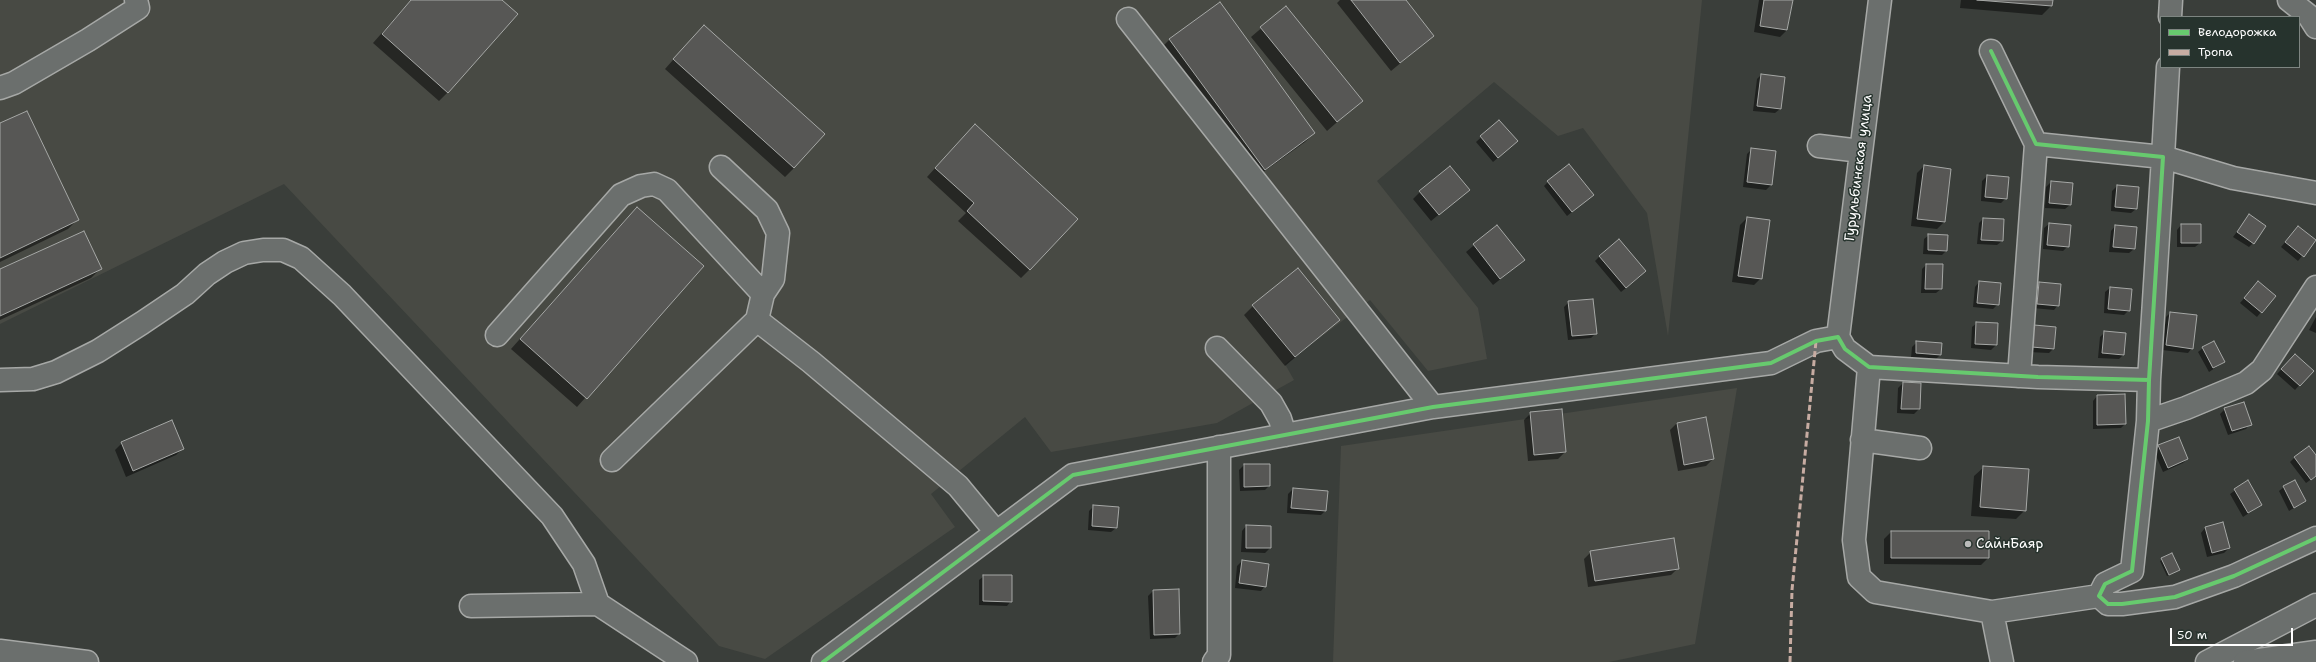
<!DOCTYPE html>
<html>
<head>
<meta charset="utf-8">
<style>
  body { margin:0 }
  #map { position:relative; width:2316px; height:662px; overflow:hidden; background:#3a3e3a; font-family:"Shantell Sans",sans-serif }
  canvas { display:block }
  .legend { position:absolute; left:2160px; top:16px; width:140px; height:52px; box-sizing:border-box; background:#26332d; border:1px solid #7d8581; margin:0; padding:5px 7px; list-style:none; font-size:12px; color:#fff }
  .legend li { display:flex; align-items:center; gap:8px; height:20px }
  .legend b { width:20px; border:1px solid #7d8581 }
  .scale { position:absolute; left:2170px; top:628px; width:123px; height:18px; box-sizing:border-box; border:2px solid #fff; border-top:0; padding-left:5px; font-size:12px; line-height:14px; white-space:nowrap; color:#fff; -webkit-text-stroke:3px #26332d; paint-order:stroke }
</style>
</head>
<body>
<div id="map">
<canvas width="2316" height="662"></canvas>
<ul class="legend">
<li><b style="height:5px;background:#67ca6e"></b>Велодорожка</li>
<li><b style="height:5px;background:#c7aca2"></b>Тропа</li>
</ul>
<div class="scale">50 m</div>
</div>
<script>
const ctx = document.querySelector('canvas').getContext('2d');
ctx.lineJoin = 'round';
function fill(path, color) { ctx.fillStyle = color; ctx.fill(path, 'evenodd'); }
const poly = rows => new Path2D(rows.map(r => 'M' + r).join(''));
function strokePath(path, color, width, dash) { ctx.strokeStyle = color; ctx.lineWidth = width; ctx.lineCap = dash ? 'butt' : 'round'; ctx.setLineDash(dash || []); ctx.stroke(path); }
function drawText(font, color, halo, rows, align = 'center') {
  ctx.font = font + ' "Shantell Sans",sans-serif'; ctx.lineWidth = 3; ctx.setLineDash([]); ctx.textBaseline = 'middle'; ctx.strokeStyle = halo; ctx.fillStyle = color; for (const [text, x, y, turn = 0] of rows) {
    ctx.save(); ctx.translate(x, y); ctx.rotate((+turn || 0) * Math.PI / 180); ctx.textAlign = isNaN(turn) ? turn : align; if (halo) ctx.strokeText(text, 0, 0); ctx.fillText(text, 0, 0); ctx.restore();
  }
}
const built = poly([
  [0,0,1702,0,1668,336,1647,213,1583,128,1558,136,1494,82,1377,181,1478,308,1487,359,1428,371,1370,300,1285,364,1294,380,1217,423,1051,452,1025,417,931,494,955,527,765,659,719,646,284,184,0,324],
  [1737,388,1695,644,1609,662,1333,662,1341,446]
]);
const shadow = poly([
  [411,0,501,0,448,92,439,101,373,43],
  [1340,0,1405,0,1433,36,1391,71,1337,3],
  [1759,0,1792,0,1787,30,1780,37,1754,32],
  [1961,0,2052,0,2051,6,2042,15,1960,8],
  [1286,7,1361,101,1327,131,1251,37],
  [695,35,794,168,785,177,665,69],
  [1170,39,1314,133,1305,142,1255,178,1161,48],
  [1761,75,1780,109,1775,113,1753,111,1757,79],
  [1499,121,1512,146,1493,162,1476,142],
  [0,125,77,220,68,229,0,262],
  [966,134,1030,269,1021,278,958,221,966,213,927,177],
  [1752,149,1775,152,1771,185,1766,190,1743,187,1747,154],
  [1924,166,1944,222,1937,229,1911,226,1917,173],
  [1987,176,2006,198,2001,203,1981,201,1982,181],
  [1548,182,1588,199,1567,216,1544,186],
  [2051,182,2070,205,2065,209,2045,208,2046,187],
  [2117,186,2136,209,2131,213,2111,211,2112,191],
  [1468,190,1431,221,1413,199,1420,192],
  [2249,216,2253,243,2249,247,2233,237],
  [628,217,703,266,577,407,511,349],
  [1747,218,1761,278,1754,285,1732,282,1740,225],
  [1983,219,2002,241,1997,245,1977,244,1979,223],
  [2049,224,2068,246,2063,251,2043,249,2044,228],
  [2181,225,2200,243,2195,247,2177,247,2177,230],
  [1497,226,1517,266,1493,285,1466,252],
  [2115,226,2134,249,2129,253,2109,252,2111,231],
  [2298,227,2315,240,2298,261,2281,247],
  [1929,235,1946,251,1942,255,1923,254,1924,239],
  [1600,256,1641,276,1621,292,1595,261],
  [1926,265,1941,289,1936,293,1921,293,1922,269],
  [100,269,91,278,0,320,0,270],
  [1979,282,1998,304,1993,309,1973,307,1975,287],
  [2039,283,2058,305,2054,310,2033,308,2035,287],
  [2254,287,2261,312,2257,317,2240,303],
  [2110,288,2129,310,2124,315,2104,313,2105,292],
  [1569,302,1596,333,1591,338,1568,340,1564,307],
  [1253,306,1339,320,1285,366,1244,315],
  [2170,313,2192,348,2188,353,2162,350,2166,317],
  [2316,317,2316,333,2309,330],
  [1977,323,1997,324,1996,345,1991,350,1971,348,1972,327],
  [2035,326,2053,349,2049,353,2028,352,2030,331],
  [2105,332,2123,355,2119,359,2098,358,2100,337],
  [1917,342,1940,355,1936,359,1911,358,1912,347],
  [2203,348,2224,362,2209,372,2198,352],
  [2295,355,2312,371,2295,390,2277,374],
  [1903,383,1919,409,1914,414,1897,413,1898,388],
  [2097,396,2125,424,2121,428,2093,429,2093,401],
  [2225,409,2250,424,2246,429,2228,435,2220,414],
  [1531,413,1565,452,1558,459,1528,461,1524,420],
  [1677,423,1713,459,1706,466,1678,471,1670,430],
  [122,443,183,448,176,455,126,477,115,450],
  [2159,446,2187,459,2183,463,2163,472,2154,451],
  [2295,457,2316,457,2316,476,2306,483,2290,462],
  [1244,465,1269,486,1265,490,1240,491,1239,470],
  [1984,467,2025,510,2016,519,1971,516,1974,476],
  [2247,482,2261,505,2243,517,2230,494],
  [2284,487,2305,501,2289,511,2279,491],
  [1293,489,1325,511,1321,515,1287,513,1288,494],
  [1094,506,1116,528,1111,532,1088,530,1089,511],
  [2222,524,2229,548,2224,553,2207,557,2201,533,2205,528],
  [1246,526,1270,548,1265,553,1241,552,1242,531],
  [1891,532,1988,558,1981,565,1884,564,1884,539],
  [1591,552,1678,568,1671,575,1588,587,1584,559],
  [2172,554,2179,569,2167,576,2160,561],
  [1242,561,1265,586,1261,591,1235,588,1237,566],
  [984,576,1011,601,1007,606,979,605,979,580],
  [1153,591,1179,634,1175,638,1150,639,1148,596]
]);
const building = poly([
  [411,0,502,0,518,14,448,93,382,34,411,0],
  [1351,0,1406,0,1434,36,1400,63,1351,0],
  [1764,0,1793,0,1787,30,1760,26,1764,0],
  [1977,0,2053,0,2052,6,1977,0],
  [1220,2,1315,133,1265,170,1169,39,1220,2],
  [1286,6,1363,101,1337,122,1260,27,1286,6],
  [704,25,825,134,794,168,673,59,704,25],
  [1761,74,1785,77,1781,109,1757,106,1761,74],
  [27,111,79,220,0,258,0,123,27,111],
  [1499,120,1518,141,1498,158,1480,136,1499,120],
  [975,124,1078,219,1030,270,967,211,974,203,935,168,975,124],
  [1751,148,1776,151,1772,185,1747,182,1751,148],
  [1569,164,1594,195,1572,212,1547,181,1569,164],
  [1924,165,1951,169,1945,222,1917,219,1924,165],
  [1450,166,1470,190,1439,215,1419,191,1450,166],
  [1987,175,2009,177,2007,199,1985,197,1987,175],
  [2051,181,2073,183,2071,205,2049,203,2051,181],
  [2117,185,2139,187,2137,209,2115,207,2117,185],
  [637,207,704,266,587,399,520,339,637,207],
  [2249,214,2266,226,2254,244,2237,232,2249,214],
  [1747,217,1770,220,1762,279,1738,276,1747,217],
  [1983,218,2004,219,2003,241,1981,240,1983,218],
  [2049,223,2071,225,2069,247,2047,245,2049,223],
  [2181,224,2201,224,2201,243,2181,243,2181,224],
  [1497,225,1525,260,1500,279,1473,244,1497,225],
  [2115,225,2137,227,2135,249,2113,247,2115,225],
  [2298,226,2316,240,2304,257,2285,242,2298,226],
  [84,231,102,269,0,316,0,269,84,231],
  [1928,234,1948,235,1947,251,1928,250,1928,234],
  [1619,239,1646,271,1626,288,1599,256,1619,239],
  [1926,264,1943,264,1942,289,1925,289,1926,264],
  [1298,268,1340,320,1295,357,1252,305,1298,268],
  [1979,281,2001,283,1999,305,1977,303,1979,281],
  [2258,281,2276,296,2262,313,2244,298,2258,281],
  [2039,282,2061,284,2059,306,2037,304,2039,282],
  [2110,287,2132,289,2130,311,2108,309,2110,287],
  [1593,299,1597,334,1572,336,1568,301,1593,299],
  [2170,312,2197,315,2193,349,2166,345,2170,312],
  [1976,322,1998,323,1997,345,1975,344,1976,322],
  [2034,325,2056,327,2054,349,2032,347,2034,325],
  [2104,331,2126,333,2124,355,2102,353,2104,331],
  [1916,341,1942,343,1941,355,1916,353,1916,341],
  [2214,341,2225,362,2213,368,2202,347,2214,341],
  [2295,354,2314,371,2300,386,2281,369,2295,354],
  [1903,382,1921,383,1920,409,1901,409,1903,382],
  [2125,394,2126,424,2097,425,2097,395,2125,394],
  [2244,402,2252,425,2232,431,2224,408,2244,402],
  [1562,409,1566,452,1534,455,1530,412,1562,409],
  [1706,417,1714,459,1684,465,1677,423,1706,417],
  [172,420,184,449,133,471,121,442,172,420],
  [2179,437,2188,459,2168,468,2158,445,2179,437],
  [2309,446,2316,455,2316,476,2311,480,2294,457,2309,446],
  [1244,464,1270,464,1270,486,1244,487,1244,464],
  [1983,466,2029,469,2026,511,1980,507,1983,466],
  [2248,480,2262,505,2248,513,2234,489,2248,480],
  [2295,480,2306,501,2294,508,2283,486,2295,480],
  [1293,488,1328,491,1326,511,1291,508,1293,488],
  [1093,505,1119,507,1117,528,1092,526,1093,505],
  [2223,522,2230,548,2212,553,2205,527,2223,522],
  [1246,525,1271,526,1271,548,1246,548,1246,525],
  [1891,531,1989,531,1989,558,1891,558,1891,531],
  [1674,538,1679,569,1595,581,1590,551,1674,538],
  [2172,553,2180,570,2169,575,2161,558,2172,553],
  [1242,560,1269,564,1266,587,1239,583,1242,560],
  [983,575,1012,575,1012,602,983,601,983,575],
  [1179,589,1180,634,1154,635,1153,590,1179,589]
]);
const minor = poly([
  [2289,0,2309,16,2316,27],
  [2170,17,2171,0],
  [1128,19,1433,407],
  [1991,51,2036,144,2163,157,2149,380],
  [2168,67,2163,157,2233,178,2316,193],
  [0,88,14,83,88,40,138,8,136,0],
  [1819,146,1861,151],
  [721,167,767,210,778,233,773,279,763,294],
  [497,335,621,195,641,186,654,184,667,190,763,294,757,320],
  [1838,337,1845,349,1869,367,2038,377,2149,380,2148,421,2132,571,2105,584,2099,596],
  [1838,337,1880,0],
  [1217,348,1271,403,1280,419,1285,435],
  [1869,367,1854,540,1859,577,1875,592,1992,612,2099,596,2108,604,2122,604,2175,597,2234,576,2316,538],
  [2019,376,2036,144],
  [0,380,33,379,56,372,98,351,142,323,185,294,207,274,225,262,244,253,263,250,283,250,301,258,342,295,552,516,584,564,598,604],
  [2148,421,2186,408,2246,383,2262,370,2316,287],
  [1862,440,1920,448],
  [612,460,757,320,811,362,958,486,996,532],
  [471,606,598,604,686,662],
  [1992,612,2002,662],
  [823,662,1073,475,1433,407,1771,363,1816,341,1838,337],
  [1214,662,1219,655,1219,447]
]);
const major = poly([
  [2207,662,2316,605]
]);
const highway = poly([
  [0,651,87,662],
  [2245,662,2316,652]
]);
const quiet = poly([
  [1790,662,1792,590,1816,341]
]);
const cycleway = poly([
  [1991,51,2036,144,2163,157,2149,380],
  [823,662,1073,475,1433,407,1771,363,1816,341,1838,337,1845,349,1869,367,2038,377,2149,380,2148,421,2132,571,2105,584,2099,596,2108,604,2122,604,2175,597,2234,576,2316,538]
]);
const markers = [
  [1968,544,4,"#babbba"]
];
const streetNames = [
  ["Гурульбинская улица",1859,168,-83]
];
const poiNames = [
  ["СайнБаяр",1976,544]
];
fill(built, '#484a44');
fill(shadow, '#0007');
fill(building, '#575755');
strokePath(building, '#a6a8a6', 1);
strokePath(minor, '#a6a8a6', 25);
strokePath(major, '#a6a8a6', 25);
strokePath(highway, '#a6a8a6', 25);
strokePath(minor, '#6b6f6d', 22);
strokePath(major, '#6b6f6d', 22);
strokePath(highway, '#6b6f6d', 22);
strokePath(quiet, '#c7aca2', 3, [6, 3]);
strokePath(cycleway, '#67ca6e', 4);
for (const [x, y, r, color] of markers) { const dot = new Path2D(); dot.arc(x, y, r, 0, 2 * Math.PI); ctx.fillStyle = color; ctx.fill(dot); strokePath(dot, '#26332d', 1.5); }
drawText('14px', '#fff', '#26332d', streetNames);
drawText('14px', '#fff', '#26332d', poiNames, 'left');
</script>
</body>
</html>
